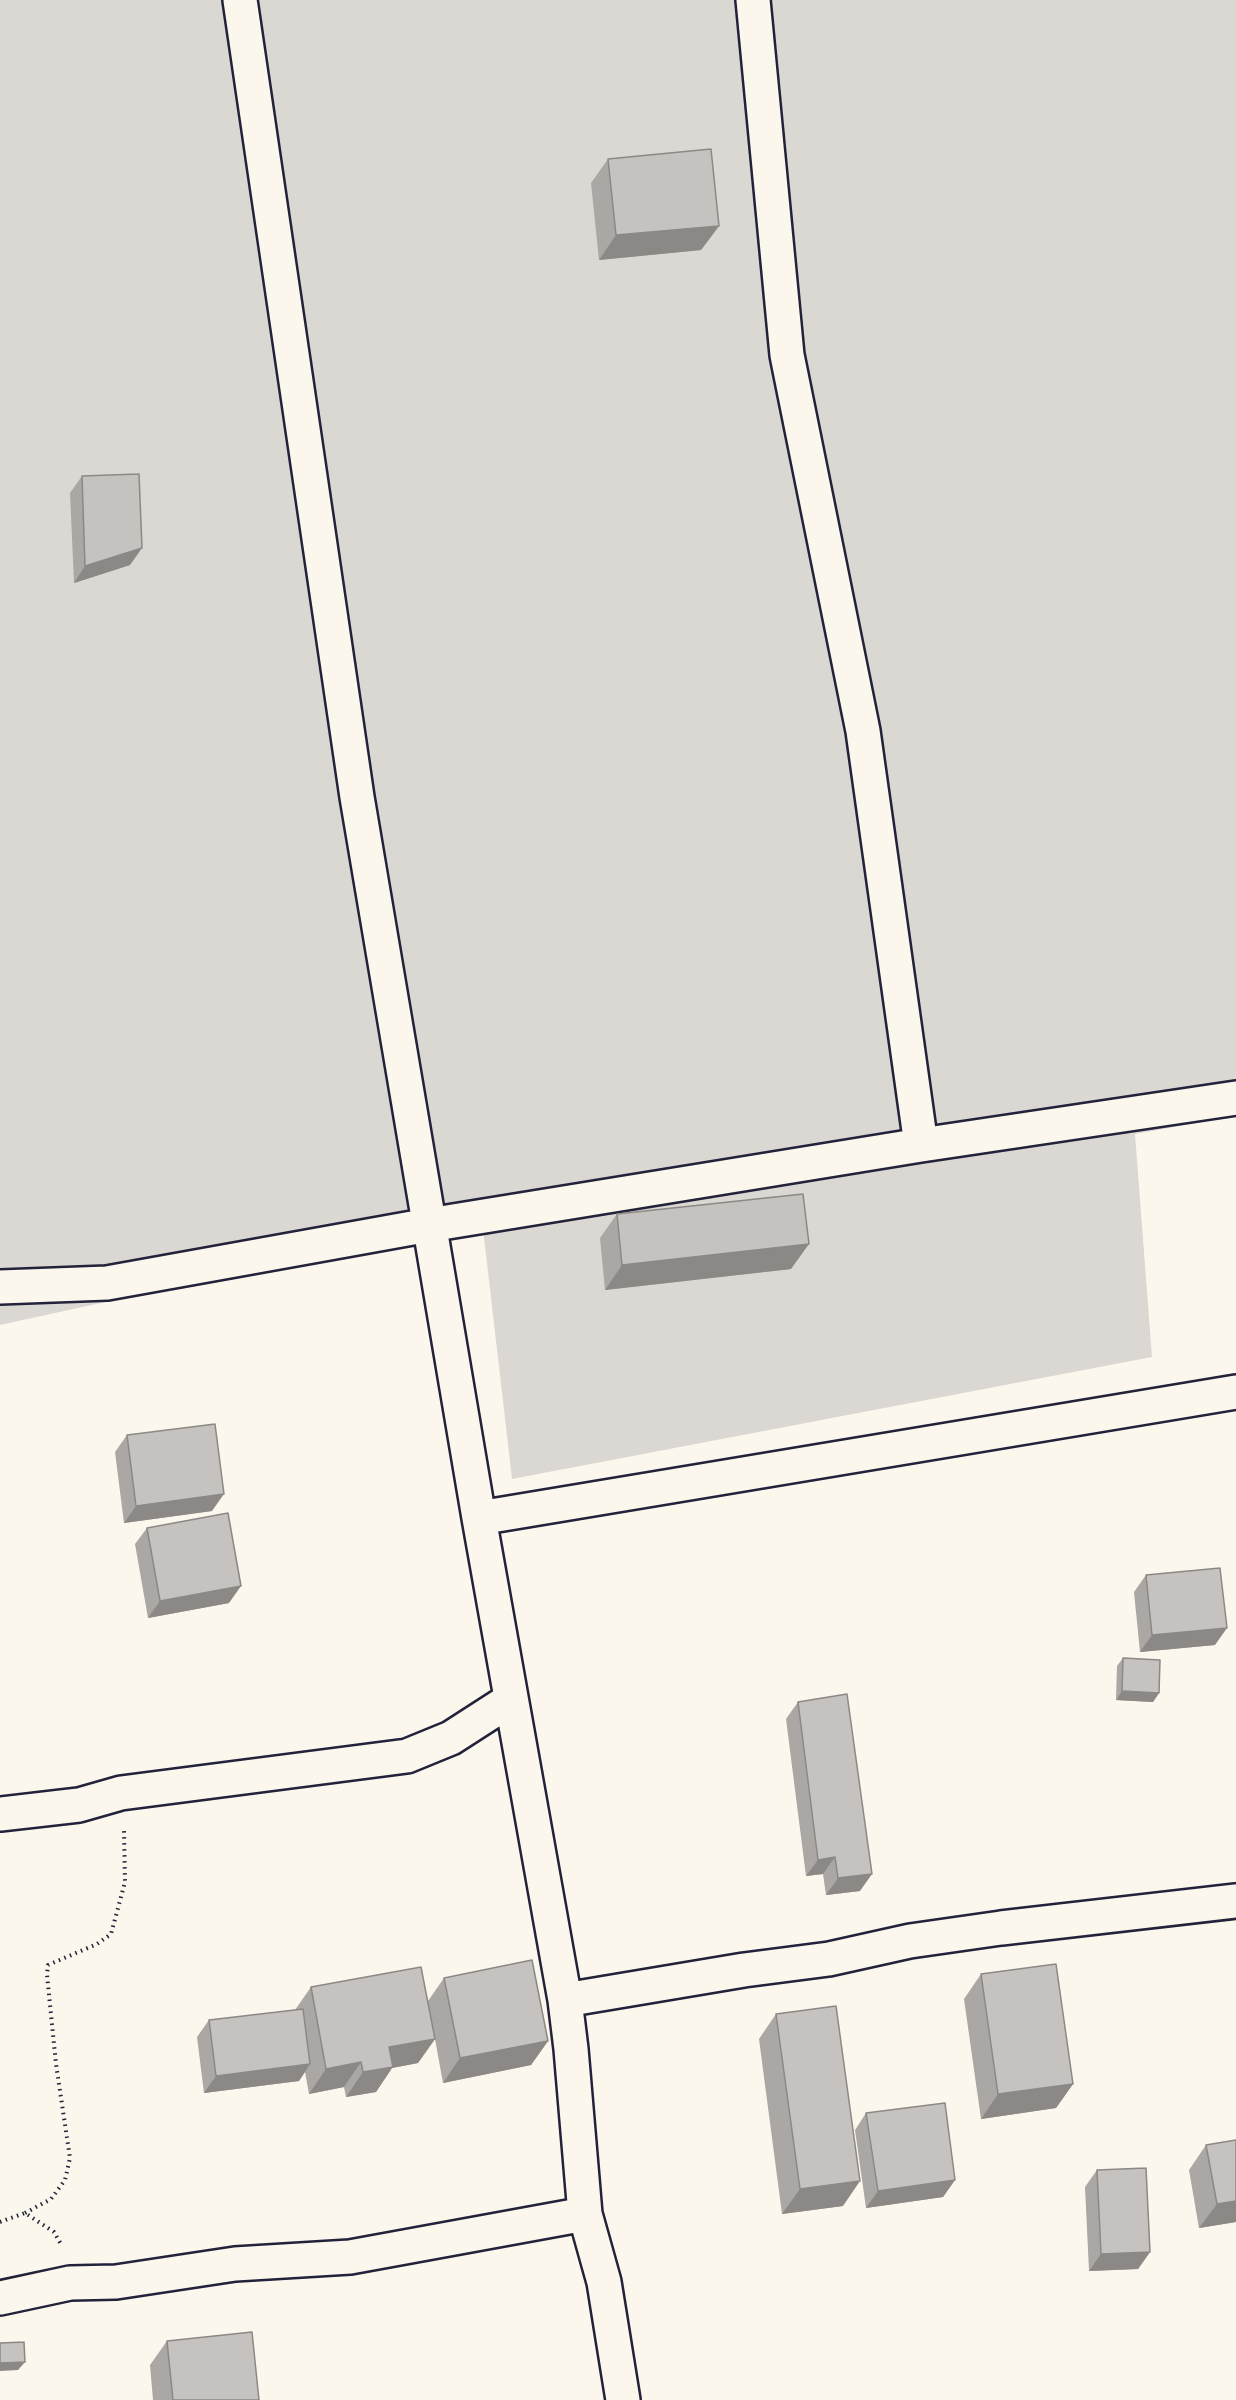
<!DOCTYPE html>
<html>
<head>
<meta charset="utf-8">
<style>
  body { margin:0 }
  canvas { display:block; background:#fbf7ec }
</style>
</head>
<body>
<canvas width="1236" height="2400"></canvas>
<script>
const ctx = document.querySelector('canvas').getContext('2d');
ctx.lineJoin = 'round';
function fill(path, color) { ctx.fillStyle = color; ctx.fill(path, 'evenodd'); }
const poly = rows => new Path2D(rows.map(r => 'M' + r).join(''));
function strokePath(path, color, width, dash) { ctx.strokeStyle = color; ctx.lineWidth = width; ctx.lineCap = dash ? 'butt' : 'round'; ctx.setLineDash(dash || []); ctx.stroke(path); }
const green = poly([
  [0,0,1236,0,1236,1116,1135,1134,1152,1357,512,1479,482,1220,0,1325]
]);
const path = poly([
  [25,2213,51,2199,65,2180,70,2158,56,2064,47,1975,48,1965,97,1944,111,1934,125,1882,124,1829],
  [0,2222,25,2213,54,2232,62,2246]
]);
const minor = poly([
  [240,0,357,797,479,1518,565,2000,571,2049,585,2214,604,2282,623,2400],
  [753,0,787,355,863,731,921,1145],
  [0,1287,107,1283,429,1225,921,1145,1236,1098],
  [479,1518,1236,1392],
  [0,1814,79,1805,121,1793,407,1756,451,1738,510,1700],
  [565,2000,744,1970,829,1959,910,1941,1001,1928,1236,1901],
  [0,2298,70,2283,116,2282,235,2264,350,2257,585,2214]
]);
const wall = poly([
  [608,159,719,226,701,250,599,260,591,183],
  [82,476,130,565,74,583,70,493],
  [617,1214,791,1269,605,1290,600,1238],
  [127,1435,212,1511,124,1523,115,1452],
  [147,1528,229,1603,148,1618,135,1544],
  [1146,1575,1215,1645,1140,1652,1134,1592],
  [1123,1658,1159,1693,1153,1702,1116,1700,1117,1666],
  [798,1702,860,1891,826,1895,823,1874,806,1876,786,1719],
  [981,1974,1073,2084,1056,2108,981,2119,964,1999],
  [444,1978,548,2041,531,2065,443,2083,435,2039,418,2063,392,2068,376,2092,346,2097,344,2087,309,2094,305,2072,299,2081,204,2093,197,2037,209,2020,295,2010,311,1987,428,2001],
  [776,2014,843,2206,782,2214,759,2039],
  [866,2113,955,2180,943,2197,866,2208,855,2130],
  [1236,2140,1236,2222,1199,2228,1189,2170,1206,2145],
  [1097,2170,1150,2252,1138,2269,1089,2271,1085,2187],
  [167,2341,259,2400,153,2400,150,2365]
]);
const shadedWall = poly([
  [719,226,701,250,599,260,616,235],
  [142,548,130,565,74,583,85,566],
  [809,1244,791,1269,605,1290,622,1265],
  [224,1494,212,1511,124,1523,136,1506],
  [241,1586,229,1603,148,1618,160,1601],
  [1227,1628,1215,1645,1140,1652,1152,1635],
  [1122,1691,1159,1693,1153,1702,1116,1700],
  [835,1857,823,1874,806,1876,818,1860],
  [872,1874,860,1891,826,1895,838,1878],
  [435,2039,418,2063,392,2068,376,2092,346,2097,363,2072,389,2047],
  [548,2041,531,2065,443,2083,460,2058],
  [361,2062,344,2087,309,2094,326,2069],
  [310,2064,299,2081,204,2093,216,2076],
  [1073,2084,1056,2108,981,2119,998,2094],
  [955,2180,943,2197,866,2208,878,2191],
  [860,2181,843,2206,782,2214,800,2189],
  [1236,2201,1236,2222,1199,2228,1217,2204],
  [1150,2252,1138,2269,1089,2271,1101,2254],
  [25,2362,18,2370,0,2371,0,2363]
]);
const building = poly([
  [711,149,719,226,616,235,608,159,711,149],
  [139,474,142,548,85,566,82,476,139,474],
  [803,1194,809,1244,622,1265,617,1214,803,1194],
  [215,1424,224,1494,136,1506,127,1435,215,1424],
  [228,1513,241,1586,160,1601,147,1528,228,1513],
  [1220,1568,1227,1628,1152,1635,1146,1575,1220,1568],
  [1123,1658,1160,1660,1159,1693,1122,1691,1123,1658],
  [847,1694,872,1874,838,1878,835,1857,818,1860,798,1702,847,1694],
  [532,1960,548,2041,460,2058,444,1978,532,1960],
  [1056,1964,1073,2084,998,2094,981,1974,1056,1964],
  [421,1967,435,2039,389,2047,393,2067,363,2072,361,2062,326,2069,311,1987,421,1967],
  [836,2006,860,2181,800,2189,776,2014,836,2006],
  [303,2009,310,2064,216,2076,209,2020,303,2009],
  [945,2103,955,2180,878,2191,866,2113,945,2103],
  [1236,2140,1236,2201,1217,2204,1206,2145,1236,2140],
  [1146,2168,1150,2252,1101,2254,1097,2170,1146,2168],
  [252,2332,259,2400,173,2400,167,2341,252,2332],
  [24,2342,25,2362,0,2363,0,2343,24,2342]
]);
fill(green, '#dbd8d3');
strokePath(minor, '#22223b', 38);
strokePath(path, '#22223b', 4, [1.5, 4.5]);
strokePath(minor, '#fbf7ec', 33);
fill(wall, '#aaa7a5');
fill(shadedWall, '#8b8886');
fill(building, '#c6c2c0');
strokePath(building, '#8b8886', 1.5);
</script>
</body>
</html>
